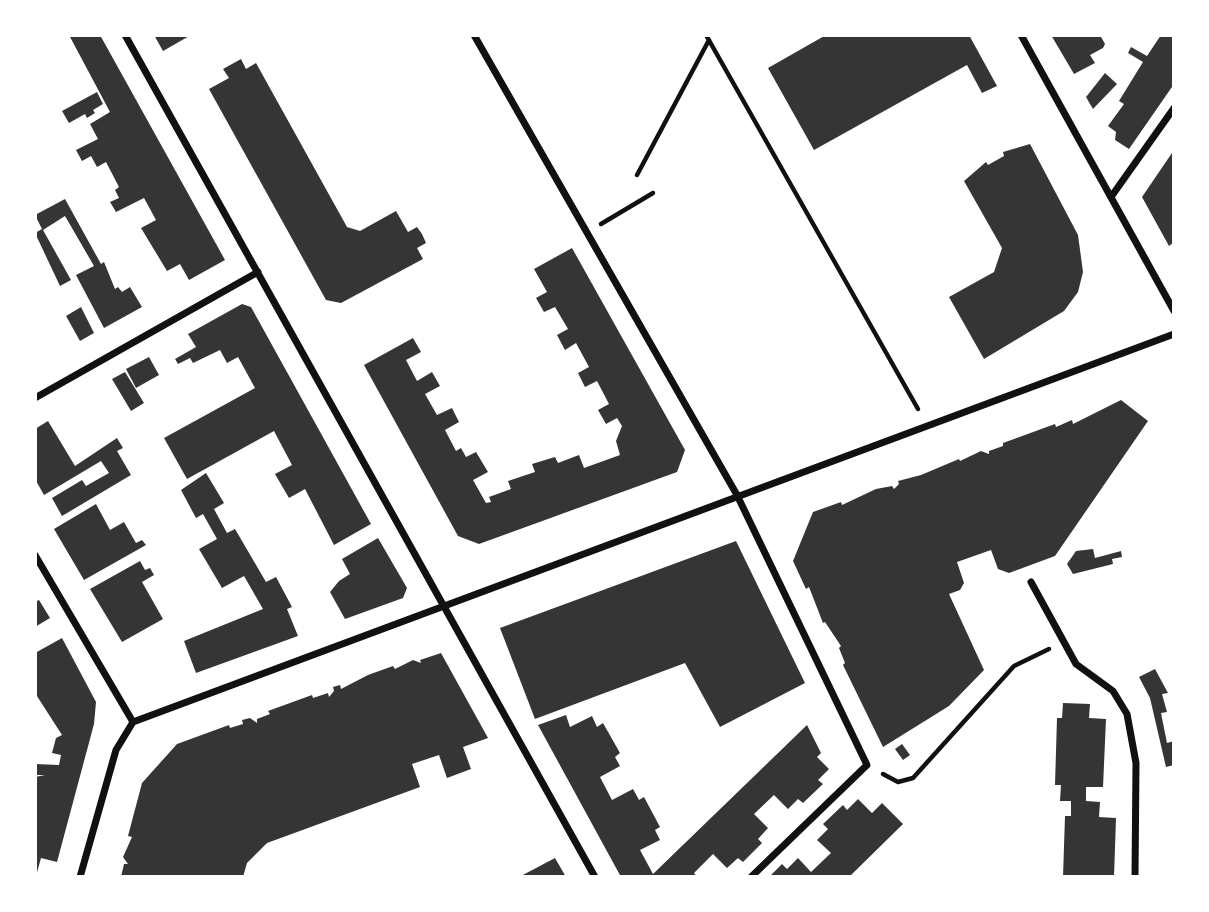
<!DOCTYPE html>
<html>
<head>
<meta charset="utf-8">
<style>
  body { margin:0 }
  #map { position:relative; width:1209px; height:912px; overflow:hidden; background:#fff; font-family:Figtree,sans-serif }
  canvas { display:block }
  .frame { position:absolute; inset:0; border:37px solid #fff; pointer-events:none }
</style>
</head>
<body>
<div id="map">
<canvas width="1209" height="912"></canvas>
<div class="frame"></div>
</div>
<script>
const ctx = document.querySelector('canvas').getContext('2d');
ctx.lineJoin = 'round';
function fill(path, color) { ctx.fillStyle = color; ctx.fill(path, 'evenodd'); }
const poly = rows => new Path2D(rows.map(r => 'M' + r).join(''));
function strokePath(path, color, width, dash) { ctx.strokeStyle = color; ctx.lineWidth = width; ctx.lineCap = dash ? 'butt' : 'round'; ctx.setLineDash(dash || []); ctx.stroke(path); }
const building = poly([
  [69,35,100,35,225,260,189,280,180,264,167,271,141,228,156,220,144,198,116,212,110,202,119,198,115,190,119,187,106,162,97,167,91,156,82,161,76,150,98,139,90,124,110,112],
  [154,35,191,35,163,51],
  [826,35,969,35,997,86,982,93,967,65,814,150,768,68],
  [1051,35,1100,35,1105,44,1103,48,1090,55,1095,63,1074,74],
  [1161,35,1174,35,1174,84,1129,149,1115,140,1116,132,1108,126,1124,104,1119,101,1143,62,1128,53,1131,47,1147,56],
  [241,59,246,69,256,63,347,227,360,231,396,211,408,232,417,227,422,234,426,243,417,248,423,259,341,303,326,300,209,89,229,78,223,69],
  [1105,73,1117,84,1093,109,1086,97],
  [97,92,103,104,93,110,95,113,87,118,85,114,69,123,62,111],
  [1030,144,1078,235,1083,272,1078,292,1064,311,984,359,949,297,994,272,1002,248,964,181,986,162,988,165,1004,156,1003,152],
  [1174,150,1174,242,1169,246,1142,197],
  [65,199,101,264,104,262,115,289,118,287,122,292,130,287,142,307,104,328,76,275,94,266,65,216,43,230,71,280,60,286,35,233,42,229,35,215],
  [572,248,685,450,677,472,479,544,458,536,364,365,413,338,421,352,406,360,417,381,432,372,440,386,425,394,437,415,452,408,459,422,445,430,456,451,461,448,466,457,476,452,488,472,473,480,486,503,491,502,489,497,511,489,508,481,535,472,532,464,555,457,558,463,579,455,584,468,620,455,616,441,622,426,617,418,606,424,598,410,609,404,597,381,585,387,578,373,589,367,576,343,565,350,557,335,568,329,555,307,544,312,536,298,547,292,534,269],
  [242,304,251,307,371,524,334,545,305,489,289,498,275,474,292,465,274,431,187,479,164,438,255,388,238,357,227,363,220,350,193,363,190,358,178,364,175,359,196,347,188,334],
  [81,307,94,333,80,341,66,316],
  [149,357,159,375,136,388,126,369],
  [125,372,144,403,131,411,112,379],
  [1121,400,1148,421,1055,556,1009,573,998,569,991,550,957,562,964,583,960,590,949,594,984,670,949,706,883,747,843,665,845,663,839,648,841,646,825,622,823,623,809,587,806,589,793,561,813,512,841,502,842,505,876,489,892,486,894,489,899,484,898,481,921,475,959,459,960,461,981,451,989,454,989,451,1003,446,1003,443,1055,424,1056,427,1072,420,1073,424],
  [48,421,75,466,117,438,123,448,117,451,131,475,62,516,52,498,82,480,86,486,109,473,101,461,44,495,35,479,35,429],
  [206,473,224,503,214,509,227,533,235,529,266,582,276,577,292,607,287,609,298,636,196,673,184,641,263,609,244,576,222,588,199,549,217,539,203,514,196,518,181,490],
  [96,504,110,530,124,522,136,543,142,540,146,545,84,580,54,529],
  [378,538,407,588,403,598,345,619,330,592,339,581,350,574,342,559],
  [736,541,805,683,720,727,685,663,535,719,500,628],
  [1093,549,1095,558,1121,551,1122,557,1112,559,1113,564,1073,574,1067,564,1076,551],
  [140,561,145,570,150,568,154,575,142,582,163,619,122,642,90,589],
  [39,600,50,618,35,627,35,602],
  [62,638,96,702,94,724,57,862,41,858,36,876,35,777,45,775,35,775,35,764,59,765,61,755,52,753,56,738,62,735,35,693,35,653],
  [441,653,488,738,463,747,471,769,447,778,439,755,412,764,420,787,267,843,247,863,243,877,121,877,124,864,128,864,123,857,132,837,128,836,142,783,177,744,229,725,230,728,243,724,242,720,250,718,257,723,257,719,270,714,268,711,312,695,313,698,328,693,329,697,334,691,333,687,340,685,341,689,368,675,393,666,395,669,413,660,421,663,420,660],
  [1155,669,1168,693,1162,694,1167,712,1161,713,1167,743,1174,741,1174,765,1166,767,1150,698,1139,677],
  [1063,703,1090,704,1089,718,1106,719,1103,787,1086,787,1086,801,1100,802,1099,817,1116,818,1114,877,1063,877,1065,816,1071,816,1071,801,1060,801,1061,785,1055,785,1057,718,1062,718],
  [566,715,570,727,592,716,597,727,603,723,620,753,615,757,620,766,600,777,612,800,633,789,639,800,644,797,660,827,655,830,660,840,640,850,653,874,807,725,821,753,817,757,829,769,818,780,823,784,803,803,798,799,788,809,774,795,754,814,768,828,758,839,762,843,743,862,738,858,727,868,713,854,694,873,697,877,621,877,538,725],
  [902,744,910,755,903,760,895,749],
  [858,799,872,813,882,803,903,824,849,877,769,877,782,864,787,869,798,858,811,872,831,853,817,840,828,829,823,824,843,805,847,810],
  [555,858,566,877,519,877]
]);
const path = poly([
  [706,35,918,409],
  [637,175,709,40],
  [601,224,653,193],
  [883,774,898,782,913,778,1014,666,1049,649]
]);
const minor = poly([
  [125,35,595,877],
  [474,35,737,495,867,765,751,877],
  [1021,35,1174,311],
  [1111,197,1174,108],
  [35,398,258,272],
  [35,555,133,722],
  [1031,582,1076,664,1113,691,1127,714,1136,763,1135,877],
  [133,722,1174,334],
  [80,877,116,750,133,722]
]);
fill(building, '#353535');
strokePath(path, '#111', 4.5);
strokePath(minor, '#111', 7);
</script>
</body>
</html>
